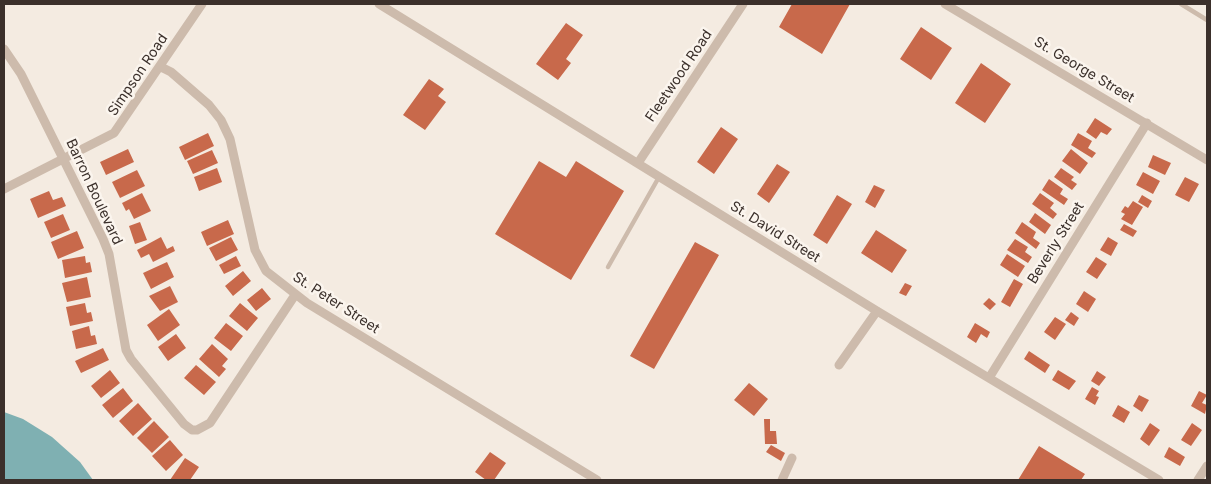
<!DOCTYPE html>
<html>
<head>
<meta charset="utf-8">
<style>
  body { margin:0 }
  #map { position:relative; width:1211px; height:484px; overflow:hidden; background:#f4ebe1; font-family:Inter,sans-serif }
  canvas { display:block }
  .frame { position:absolute; inset:0; border:5px solid #3b302b; pointer-events:none }
</style>
</head>
<body>
<div id="map">
<canvas width="1211" height="484"></canvas>
<div class="frame"></div>
</div>
<script>
const ctx = document.querySelector('canvas').getContext('2d');
ctx.lineJoin = 'round';
function fill(path, color) { ctx.fillStyle = color; ctx.fill(path, 'evenodd'); }
const poly = rows => new Path2D(rows.map(r => 'M' + r).join(''));
function strokePath(path, color, width, dash) { ctx.strokeStyle = color; ctx.lineWidth = width; ctx.lineCap = dash ? 'butt' : 'round'; ctx.setLineDash(dash || []); ctx.stroke(path); }
function drawText(font, color, halo, rows, align = 'center') {
  ctx.font = font + ' Inter,sans-serif'; ctx.lineWidth = 5; ctx.setLineDash([]); ctx.textBaseline = 'middle'; ctx.strokeStyle = halo; ctx.fillStyle = color; for (const [text, x, y, turn = 0] of rows) {
    ctx.save(); ctx.translate(x, y); ctx.rotate((+turn || 0) * Math.PI / 180); ctx.textAlign = isNaN(turn) ? turn : align; if (halo) ctx.strokeText(text, 0, 0); ctx.fillText(text, 0, 0); ctx.restore();
  }
}
const water = poly([
  [4,412,23,419,52,437,80,462,93,480,4,480]
]);
const building = poly([
  [792,4,850,4,822,54,779,27],
  [566,23,583,35,566,59,571,63,558,80,536,64],
  [921,27,952,48,931,80,900,59],
  [981,63,1011,84,985,123,955,103],
  [429,79,444,89,438,96,446,102,425,130,403,115],
  [1095,118,1112,129,1107,135,1101,132,1096,139,1086,132],
  [721,127,738,139,714,174,697,162],
  [208,133,214,146,185,160,179,147],
  [1078,133,1092,141,1088,148,1096,153,1092,158,1071,145],
  [128,149,134,162,106,175,100,162],
  [1071,149,1088,163,1080,174,1062,161],
  [212,150,218,163,193,174,187,161],
  [1153,155,1171,163,1165,175,1148,167],
  [539,161,566,177,576,161,624,191,571,280,495,234],
  [777,164,790,172,769,203,757,194],
  [217,168,222,182,199,191,194,177],
  [1061,168,1074,177,1071,180,1077,184,1072,190,1054,177],
  [137,170,145,186,120,198,112,182],
  [1143,172,1160,181,1153,194,1136,185],
  [1185,177,1199,184,1189,202,1175,195],
  [1049,179,1063,189,1060,194,1068,199,1064,205,1042,190],
  [874,185,885,190,875,208,865,202],
  [49,191,53,200,62,197,66,206,38,218,30,199],
  [142,193,151,211,134,219,129,209,126,211,122,203],
  [1040,193,1054,203,1050,208,1057,214,1053,219,1032,204],
  [837,195,852,204,827,244,813,235],
  [1142,195,1152,201,1148,208,1138,202],
  [1133,201,1143,207,1132,225,1121,219,1125,214,1121,212,1125,206,1128,208],
  [1035,213,1051,225,1045,234,1029,222],
  [63,214,70,230,51,238,44,222],
  [228,220,234,234,207,246,201,232],
  [140,222,147,240,135,244,129,226],
  [1022,222,1036,232,1033,238,1040,243,1036,249,1015,233],
  [1124,224,1137,231,1133,237,1120,230],
  [876,230,907,250,892,273,861,253],
  [77,231,84,248,58,259,51,242],
  [161,237,167,249,173,246,175,251,153,262,149,254,141,258,137,250],
  [231,237,238,250,216,261,209,248],
  [1108,237,1118,243,1111,256,1100,250],
  [1015,239,1028,247,1025,252,1032,257,1028,263,1007,250],
  [695,242,719,255,654,369,630,356],
  [1007,254,1025,266,1018,277,1000,265],
  [85,256,86,263,90,262,92,272,65,278,62,260],
  [236,256,241,266,224,274,219,265],
  [1096,257,1107,264,1097,279,1086,272],
  [167,262,174,277,151,289,143,273],
  [243,271,251,281,233,296,225,286],
  [87,277,91,297,67,302,62,283],
  [1014,279,1023,284,1010,307,1001,302],
  [905,283,912,286,906,296,899,293],
  [170,286,178,302,160,311,149,296],
  [262,288,271,299,256,311,247,300],
  [1084,291,1096,299,1088,312,1076,304],
  [989,298,996,304,990,310,983,304],
  [85,303,87,313,91,312,93,321,70,326,66,307],
  [240,303,258,318,247,331,229,316],
  [169,309,180,325,158,341,147,325],
  [1071,312,1079,318,1074,326,1065,320],
  [1055,317,1066,324,1055,340,1044,332],
  [226,323,243,336,231,351,214,338],
  [975,323,990,332,987,338,981,334,976,343,967,337],
  [89,326,91,336,95,335,97,344,76,349,72,331],
  [176,334,186,348,168,361,158,347],
  [212,344,228,359,222,366,226,369,219,377,199,359],
  [103,348,109,360,81,373,75,361],
  [1029,351,1050,365,1045,373,1024,359],
  [196,365,216,382,204,395,184,378],
  [110,370,120,383,101,398,91,386],
  [1058,370,1076,381,1069,390,1052,380],
  [1097,371,1106,377,1099,386,1091,381],
  [749,383,768,399,754,416,734,400],
  [1092,387,1099,391,1096,396,1099,397,1095,405,1085,399],
  [123,388,133,401,113,418,102,405],
  [1199,391,1207,395,1202,403,1207,405,1205,414,1191,406],
  [1139,395,1149,400,1142,412,1133,406],
  [138,403,152,419,133,436,119,421],
  [1118,405,1130,412,1124,423,1112,416],
  [764,419,770,419,770,431,776,431,777,444,765,444],
  [154,421,169,437,152,453,137,438],
  [1150,423,1160,430,1149,446,1140,439],
  [1192,423,1202,430,1191,446,1181,440],
  [170,440,183,455,166,471,152,456],
  [771,445,785,453,781,461,766,452],
  [1039,446,1085,474,1081,480,1018,480],
  [1169,447,1185,457,1180,466,1164,457],
  [490,452,506,463,494,480,486,480,475,472],
  [185,458,199,467,190,480,170,480]
]);
const lane = poly([
  [1181,4,1207,20],
  [608,267,659,177]
]);
const street = poly([
  [379,4,877,311,1159,480],
  [945,4,1207,160],
  [4,49,21,74,103,239,109,254,126,350,131,359,184,424,192,430,197,430,210,423,295,295],
  [161,67,171,72,209,105,221,120,230,139,255,250,266,271,307,303,597,480],
  [638,163,743,4],
  [4,189,114,133,202,4],
  [839,365,877,311],
  [989,378,1147,123],
  [782,480,792,458],
  [1198,480,1207,466]
]);
const streetNames = [
  ["St. George Street",1084,70,31],
  ["Simpson Road",138,75,-56],
  ["Fleetwood Road",679,76,-56],
  ["Barron Boulevard",94,192,65],
  ["St. David Street",775,232,32],
  ["Beverly Street",1056,243,-58],
  ["St. Peter Street",336,303,33]
];
fill(water, '#7fb0b2');
fill(building, '#c8694b');
strokePath(lane, '#cdbbac', 4.5);
strokePath(street, '#cdbbac', 9);
drawText('14px', '#3b302b', '#fbf5ee', streetNames);
</script>
</body>
</html>
